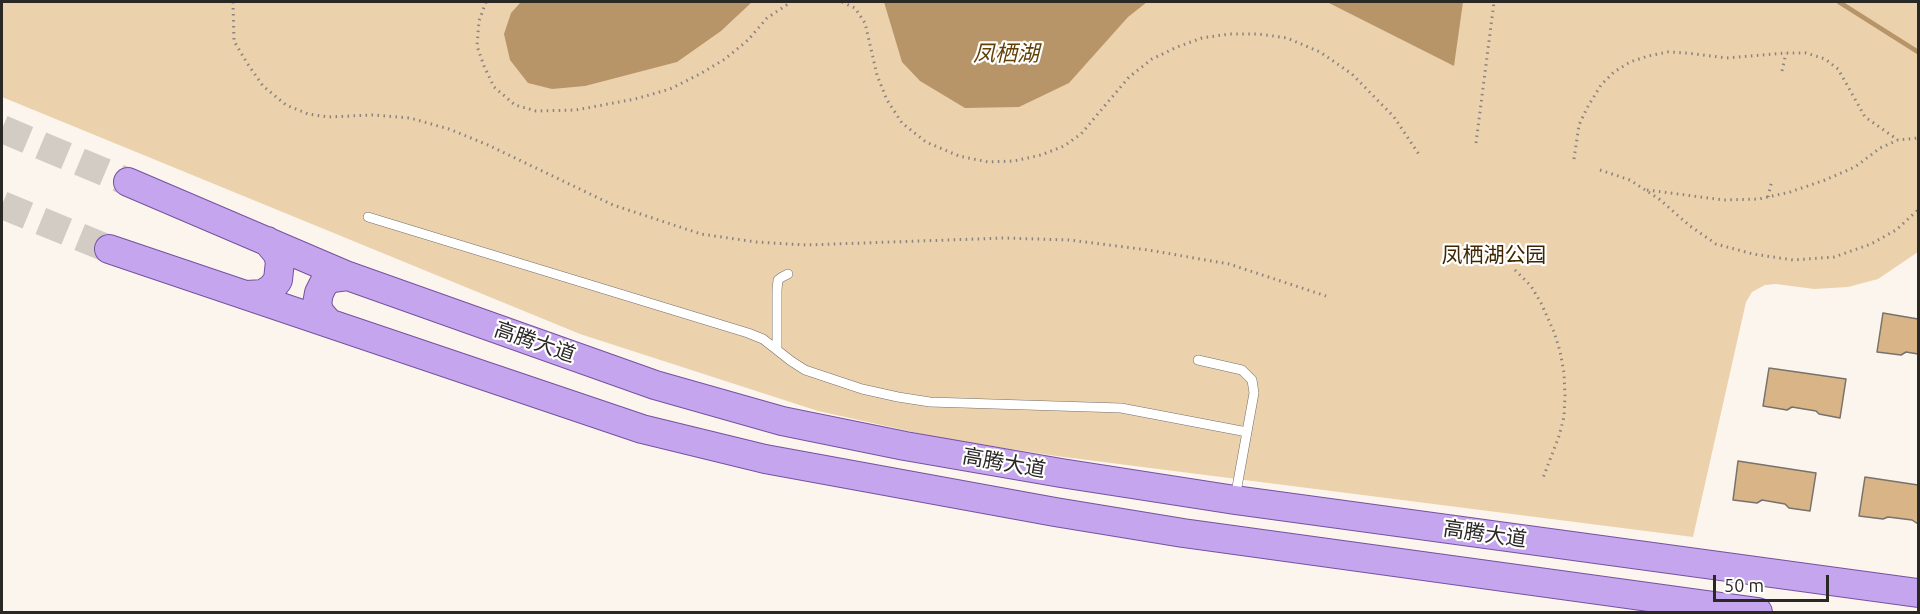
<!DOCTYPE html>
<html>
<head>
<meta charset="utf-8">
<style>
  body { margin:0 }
  #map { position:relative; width:1920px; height:614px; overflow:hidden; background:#fcf5ed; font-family:Ubuntu,sans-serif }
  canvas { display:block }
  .frame { position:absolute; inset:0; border:3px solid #2a2825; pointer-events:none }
  .scale { position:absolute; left:1713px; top:575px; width:116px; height:27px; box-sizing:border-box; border:3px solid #2a2825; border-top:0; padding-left:8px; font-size:18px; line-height:21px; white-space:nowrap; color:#2a2825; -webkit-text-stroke:4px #fff; paint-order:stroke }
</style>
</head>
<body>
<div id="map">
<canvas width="1920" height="614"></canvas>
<div class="frame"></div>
<div class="scale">50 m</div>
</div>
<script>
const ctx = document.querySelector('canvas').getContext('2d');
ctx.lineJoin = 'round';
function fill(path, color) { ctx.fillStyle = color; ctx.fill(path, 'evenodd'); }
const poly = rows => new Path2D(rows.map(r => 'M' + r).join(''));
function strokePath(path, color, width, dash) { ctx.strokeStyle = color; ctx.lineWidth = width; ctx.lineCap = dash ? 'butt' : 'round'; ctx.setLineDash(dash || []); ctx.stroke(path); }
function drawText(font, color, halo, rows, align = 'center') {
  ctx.font = font + ' Ubuntu,"Noto Sans SC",sans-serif'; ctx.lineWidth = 4.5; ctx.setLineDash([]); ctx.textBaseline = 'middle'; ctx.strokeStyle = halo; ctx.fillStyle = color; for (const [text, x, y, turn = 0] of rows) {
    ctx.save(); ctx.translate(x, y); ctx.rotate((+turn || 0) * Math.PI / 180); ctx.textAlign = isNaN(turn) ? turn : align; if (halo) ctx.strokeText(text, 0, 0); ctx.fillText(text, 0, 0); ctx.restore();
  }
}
const green = poly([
  [2,2,1918,2,1918,252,1878,279,1848,287,1814,289,1776,284,1765,285,1752,292,1746,302,1693,537,1056,456,940,438,818,411,580,334,2,97]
]);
const water = poly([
  [521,2,752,2,721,31,677,62,585,86,552,89,528,83,510,60,504,34,511,13],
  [884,2,1147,2,1128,17,1069,83,1019,107,965,108,920,81,902,62],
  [1327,2,1463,2,1454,66]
]);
const stream = poly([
  [1839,2,1918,52]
]);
const building = poly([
  [1883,313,1918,319,1918,354,1906,352,1901,355,1877,352,1883,313],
  [1769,368,1846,379,1840,418,1819,414,1816,411,1792,407,1787,410,1763,406,1769,368],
  [1738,461,1816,473,1810,511,1789,508,1785,504,1762,500,1757,503,1733,500,1738,461],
  [1865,477,1918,485,1918,524,1912,520,1888,517,1883,519,1859,516,1865,477]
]);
const primaryTunnel = poly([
  [2,129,128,182],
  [2,205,109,249]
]);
const path = poly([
  [233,2,234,41,247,63,263,86,286,105,308,114,328,117,373,115,410,118,449,129,488,145,613,205,701,234,756,242,806,245,1005,238,1069,240,1148,250,1229,264,1326,296],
  [486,2,479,21,477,46,484,66,494,87,515,105,536,111,576,110,635,99,670,89,700,74,725,59,748,40,767,18,791,2],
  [842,2,855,8,865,23,877,75,887,100,902,123,926,142,959,156,988,162,1014,161,1041,155,1064,146,1081,134,1129,77,1152,59,1177,47,1202,38,1229,34,1259,34,1287,38,1320,52,1352,74,1394,117,1420,156],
  [1782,71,1786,53],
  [1476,143,1494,2],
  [1574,159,1579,125,1587,108,1601,85,1614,72,1630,62,1648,56,1668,52,1687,53,1726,58,1786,53,1806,53,1825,59,1838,69,1865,117,1898,140],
  [1600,170,1630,180,1659,199,1690,226,1716,244,1753,254,1793,260,1834,257,1871,244,1896,230,1918,210],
  [1647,190,1724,200,1759,199,1790,192,1825,180,1855,167,1880,148,1898,140,1918,138],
  [1768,197,1772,180],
  [1515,270,1531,286,1541,303,1554,332,1560,351,1564,373,1565,396,1564,417,1559,436,1543,478]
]);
const lane = poly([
  [368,217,748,333,763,339,791,361,805,370,862,389,898,397,930,402,1121,408,1247,432],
  [777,349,777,290,778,280,782,277,788,274],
  [1198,360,1242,370,1252,380,1254,393,1235,498]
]);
const primary = poly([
  [128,182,348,276,655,385,782,421,905,446,1061,473,1235,500,1918,593],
  [109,249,642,429,765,459,1055,512,1183,533,1758,612],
  [247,295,263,294,272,288,278,280,280,261,277,253,267,241],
  [327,321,320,313,317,304,319,293,324,283,332,278,348,276]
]);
const parkNames = [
  ["凤栖湖公园",1494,255]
];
const streetNames = [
  ["高腾大道",535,342,19],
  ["高腾大道",1004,463,10],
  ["高腾大道",1485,534,8]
];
const waterNames = [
  ["凤栖湖",1006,54]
];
fill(green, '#ecd1ad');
fill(water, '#b79569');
strokePath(stream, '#b79569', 4.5);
fill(building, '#d8b487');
strokePath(building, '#77726b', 1.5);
strokePath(primaryTunnel, '#d2ccc5', 28, [28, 14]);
strokePath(lane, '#756f68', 10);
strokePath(primary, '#7552a0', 30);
strokePath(path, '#89847f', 3, [1.5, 4.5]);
strokePath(lane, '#fff', 9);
strokePath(primary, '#c5a5ee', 28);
drawText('21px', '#3d2600', '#fff', parkNames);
drawText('21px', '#2a2825', '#fff', streetNames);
drawText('italic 22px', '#644107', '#fff', waterNames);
</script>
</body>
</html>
